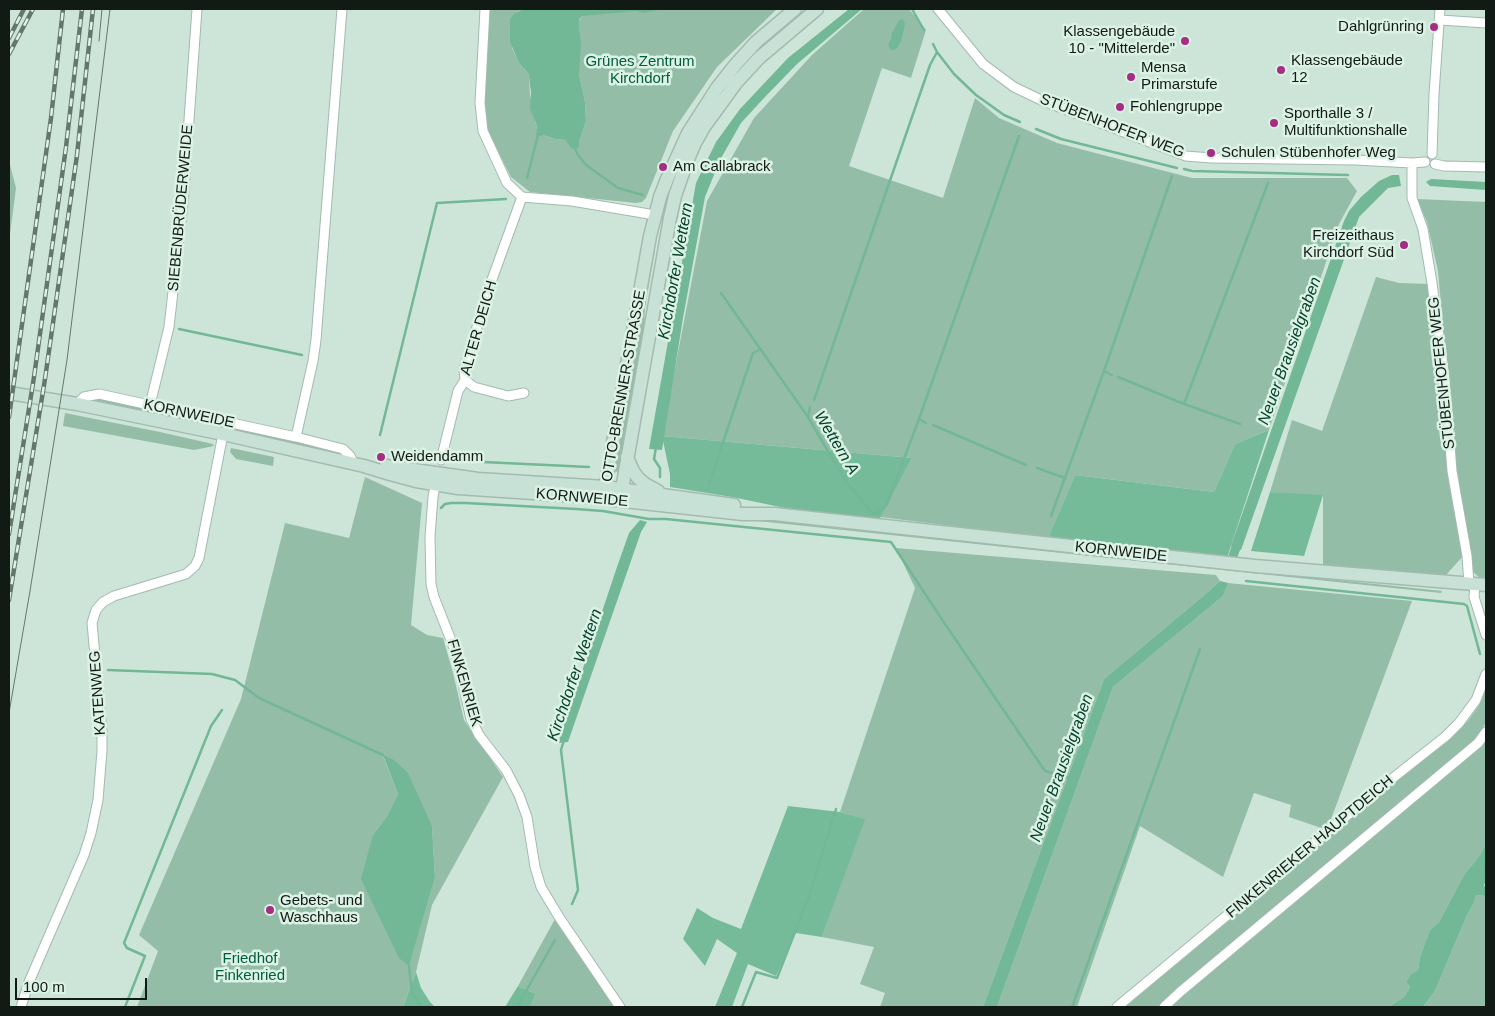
<!DOCTYPE html>
<html>
<head>
<meta charset="utf-8">
<style>
  body { margin:0 }
  #map { position:relative; width:1495px; height:1016px; overflow:hidden; background:#cde5d8; font-family:Helvetica,sans-serif }
  canvas { display:block }
  .frame { position:absolute; inset:0; border:10px solid #121a16; pointer-events:none }
  .scale { position:absolute; left:15px; top:978px; width:132px; height:22px; box-sizing:border-box; border:2px solid #121a16; border-top:0; padding-left:6px; font-size:15px; line-height:18px; white-space:nowrap; color:#121a16; -webkit-text-stroke:4px #dbf2e5; paint-order:stroke }
</style>
</head>
<body>
<div id="map">
<canvas width="1495" height="1016"></canvas>
<div class="frame"></div>
<div class="scale">100 m</div>
</div>
<script>
const ctx = document.querySelector('canvas').getContext('2d');
ctx.lineJoin = 'round';
function fill(path, color) { ctx.fillStyle = color; ctx.fill(path, 'evenodd'); }
const poly = rows => new Path2D(rows.map(r => 'M' + r).join(''));
function strokePath(path, color, width, dash) { ctx.strokeStyle = color; ctx.lineWidth = width; ctx.lineCap = dash ? 'butt' : 'round'; ctx.setLineDash(dash || []); ctx.stroke(path); }
function drawText(font, color, halo, rows, align = 'center') {
  ctx.font = font + ' Helvetica,sans-serif'; ctx.lineWidth = 5; ctx.setLineDash([]); ctx.textBaseline = 'middle'; ctx.strokeStyle = halo; ctx.fillStyle = color; for (const [text, x, y, turn = 0] of rows) {
    ctx.save(); ctx.translate(x, y); ctx.rotate((+turn || 0) * Math.PI / 180); ctx.textAlign = isNaN(turn) ? turn : align; if (halo) ctx.strokeText(text, 0, 0); ctx.fillText(text, 0, 0); ctx.restore();
  }
}
const green = poly([
  [490,9,523,9,517,12,512,48,519,63,528,73,529,77,530,95,537,129,543,135,555,139,565,140,569,144,579,142,586,121,585,102,579,74,578,23,582,16,579,9,777,9,717,67,673,131,646,198,642,202,636,203,530,192,511,177,488,131,484,104],
  [864,9,909,9,926,30,911,78,882,68,849,166,943,198,975,98,999,118,1057,143,1192,178,1347,178,1357,191,1339,224,1269,430,1235,444,1214,492,1075,475,1048,538,880,517,912,458,662,436,707,201,754,118,812,55],
  [9,161,16,188,9,242],
  [1417,199,1486,202,1486,578,1480,578,1473,572,1456,470,1438,271,1427,222],
  [652,250,655,250,645,307,644,333,620,472,612,471],
  [1376,277,1399,283,1431,284,1449,471,1463,556,1446,575,1323,567,1323,496,1270,492,1292,420,1322,431],
  [92,397,335,449,344,455,89,399],
  [65,413,160,432,213,444,214,446,194,450,63,426],
  [231,448,274,457,273,466,236,459,230,452],
  [365,477,422,503,411,625,427,635,443,638,453,673,464,720,503,777,432,905,416,972,403,1007,137,1007,158,951,139,935,241,699,285,523,349,538],
  [383,756,432,826,435,878,409,965,373,835,387,816,398,794],
  [682,511,1442,591,1441,593,682,513],
  [896,548,1216,575,1220,581,1209,591,1104,679,983,1007,880,1007,885,993,860,984,874,947,822,937,864,819,840,812,915,588],
  [1228,583,1412,601,1327,830,1289,817,1291,805,1254,793,1223,877,1140,826,1077,1007,997,1007,1113,687,1223,596],
  [1486,686,1486,722,1478,737,1471,744,1168,998,1159,1007,1122,1007,1149,985,1190,953,1221,924,1417,763,1450,739,1467,722,1475,711,1480,703],
  [1486,742,1486,843,1480,855,1464,875,1439,922,1430,930,1420,957,1418,970,1411,974,1406,982,1410,987,1404,997,1389,1007,1169,1007,1184,993],
  [1476,895,1486,896,1486,1007,1423,1007,1435,991,1467,915,1474,903],
  [555,919,608,998,616,1007,530,1007,536,994,518,986]
]);
const forest = poly([
  [1269,430,1227,558,1048,538,1075,475,1214,492,1235,444],
  [662,436,912,458,879,520,785,508,732,497,670,487,670,474],
  [1270,492,1323,495,1304,556,1251,551],
  [788,806,840,812,865,819,822,937,796,933,776,976,748,964,732,1007,715,1007,737,953,717,939,705,966,683,939,697,908,713,918,741,929],
  [416,972,421,988,430,1002,435,1007,403,1007],
  [518,986,536,994,530,1007,505,1007]
]);
const water = poly([
  [523,9,663,9,644,13,636,11,582,16,579,20,579,28,581,43,579,74,585,102,586,121,579,142,579,147,572,149,565,140,555,139,543,135,541,136,536,135,537,129,536,123,530,109,531,92,529,77,528,73,519,63,510,42,510,19,514,14],
  [849,9,862,9,797,64,764,98,741,123,720,160,705,197,683,318,662,450,649,449,696,183,716,142,740,109,788,58],
  [903,19,905,24,901,41,897,48,895,50,891,50,888,45,891,39,892,33,899,20],
  [1392,175,1399,175,1401,186,1388,188,1359,217,1241,550,1231,546,1344,221,1349,211,1361,197,1379,181],
  [1431,179,1486,182,1486,190,1430,186,1426,182],
  [640,520,647,522,641,532,568,742,558,743,617,567,629,533],
  [1220,581,1228,583,1223,596,1113,687,997,1007,983,1007,1104,679,1209,591],
  [383,755,394,760,408,773,432,826,435,878,409,966,399,958,361,879,373,835,387,816,398,794],
  [1486,843,1486,879,1484,886,1486,887,1486,896,1476,895,1474,903,1467,915,1435,991,1423,1007,1389,1007,1404,997,1410,987,1406,982,1411,974,1418,970,1420,957,1430,930,1439,922,1464,875,1480,855]
]);
const stream = poly([
  [912,9,924,30],
  [933,44,937,52,954,74,976,95,1004,115,1020,122],
  [1036,129,1061,139,1177,168],
  [575,148,578,155,586,165,618,188,643,195],
  [1184,169,1192,171,1348,175],
  [527,178,538,135],
  [721,293,808,417,845,480,872,513,876,514,887,504,919,419,1019,136],
  [179,329,302,355],
  [1104,371,1112,375],
  [1118,377,1184,404,1240,424],
  [814,400,930,65,937,52],
  [1184,404,1268,183],
  [808,417,810,407],
  [919,419,926,423],
  [933,425,1026,465],
  [380,435,437,203,506,199],
  [656,447,654,459,660,468,660,477],
  [462,461,589,467],
  [1037,468,1065,478],
  [709,484,753,353,761,349],
  [441,508,445,504,451,503,466,503,576,509,603,511,649,519,666,519,891,542,945,624,1045,771,1070,778],
  [1051,516,1104,371,1172,176],
  [1246,581,1464,604,1467,606,1480,654],
  [108,670,212,674,235,680,259,698,383,755],
  [564,740,561,750,578,890,572,904],
  [409,966,412,993,421,1007],
  [125,1007,145,956,127,948,124,943,211,726,222,710],
  [517,1007,555,940],
  [742,1007,756,972,777,978,809,896,836,809],
  [1072,1007,1200,649]
]);
const canal = poly([
  [1233,556,1239,539]
]);
const street = poly([
  [485,9,480,103,483,131,507,183,522,197],
  [938,9,983,64,1014,87,1041,100,1186,156,1211,158,1355,160,1412,163,1425,162],
  [1440,20,1486,23],
  [1432,154,1434,94,1440,9],
  [1412,163,1412,198,1423,229,1432,283,1445,381,1452,471,1467,556,1469,584],
  [1435,164,1444,166,1486,167],
  [522,197,572,201,655,215],
  [465,380,474,387,508,396,524,393],
  [77,404,84,397,99,394,296,437,343,449,350,456,354,464],
  [150,405,169,327,183,203,197,9],
  [296,437,313,361,316,340,342,9],
  [441,460,458,391,465,380,464,369,490,285,522,197],
  [436,480,433,497,430,537,431,584,434,597,456,653,471,719,479,735,506,770,519,795,527,817,535,867,541,887,559,917,620,1007],
  [1475,585,1474,597,1486,635],
  [21,1007,29,982,84,855,91,833,98,800,102,751,102,732,92,623,96,610,103,602,114,596,186,574,195,566,199,558,223,434],
  [1117,1007,1374,793,1446,736,1459,723,1476,700,1486,674],
  [1164,1007,1180,992,1478,743,1486,732]
]);
const secondary = poly([
  [9,393,77,404,223,434,364,466,390,474,416,481,458,488,578,496,743,514,774,514,1255,566,1486,585],
  [627,457,633,471,638,478,645,484,658,491],
  [386,466,478,479,605,487,734,505],
  [612,500,622,489,670,218,675,196,686,164,695,143,704,127,736,83,759,58,817,9],
  [612,500,605,487,650,236,660,197,667,179,688,133,717,88,736,64,756,42,795,9]
]);
const tram = poly([
  [99,41,102,9],
  [9,713,30,591,67,360,110,9]
]);
const rail = poly([
  [9,38,24,9],
  [9,54,33,9],
  [9,417,51,118,63,9],
  [9,534,34,377,66,147,82,9],
  [9,600,45,379,77,155,93,9]
]);
const markers = [
  [1434,27,5,"#a72d82"],
  [1185,41,5,"#a72d82"],
  [1281,70,5,"#a72d82"],
  [1131,77,5,"#a72d82"],
  [1120,107,5,"#a72d82"],
  [1274,123,5,"#a72d82"],
  [1211,153,5,"#a72d82"],
  [663,167,5,"#a72d82"],
  [1404,245,5,"#a72d82"],
  [381,457,5,"#a72d82"],
  [270,910,5,"#a72d82"]
];
const poiNames = [
  ["Dahlgrünring",1424,27,"right"],
  ["Klassengebäude",1175,32,"right"],
  ["10 - \"Mittelerde\"",1175,49,"right"],
  ["Klassengebäude",1291,61],
  ["12",1291,78],
  ["Mensa",1141,68],
  ["Primarstufe",1141,85],
  ["Fohlengruppe",1130,107],
  ["Sporthalle 3 /",1284,114],
  ["Multifunktionshalle",1284,131],
  ["Schulen Stübenhofer Weg",1221,153],
  ["Am Callabrack",673,167],
  ["Freizeithaus",1394,236,"right"],
  ["Kirchdorf Süd",1394,253,"right"],
  ["Weidendamm",391,457],
  ["Gebets- und",280,901],
  ["Waschhaus",280,918]
];
const parkNames = [
  ["Grünes Zentrum",640,62],
  ["Kirchdorf",640,79],
  ["Friedhof",250,959],
  ["Finkenried",250,976]
];
const streetNames = [
  ["STÜBENHOFER WEG",1112,126,21],
  ["SIEBENBRÜDERWEIDE",181,208,-85],
  ["ALTER DEICH",479,328,-74],
  ["STÜBENHOFER WEG",1442,373,-96],
  ["OTTO-BRENNER-STRASSE",624,386,-80],
  ["KORNWEIDE",189,414,12],
  ["KORNWEIDE",582,498,5],
  ["KORNWEIDE",1121,552,6],
  ["FINKENRIEK",464,683,74],
  ["KATENWEG",98,693,-94],
  ["FINKENRIEKER HAUPTDEICH",1310,847,-40]
];
const waterNames = [
  ["Kirchdorfer Wettern",676,271,-80],
  ["Neuer Brausielgraben",1290,351,-70],
  ["Wettern A",836,443,59],
  ["Kirchdorfer Wettern",575,675,-71],
  ["Neuer Brausielgraben",1062,768,-70]
];
fill(green, '#94bda8');
fill(forest, '#75bb99');
fill(water, '#72b796');
strokePath(stream, '#72b796', 2.5);
strokePath(canal, '#72b796', 9);
strokePath(street, '#a4baae', 11);
strokePath(secondary, '#a4baae', 15);
strokePath(street, '#fff', 9);
strokePath(secondary, '#c8e1d6', 12);
strokePath(tram, '#66766d', 1);
strokePath(rail, '#66766d', 4.5);
strokePath(rail, '#dbf2e5', 2.5, [8]);
for (const [x, y, r, color] of markers) { const dot = new Path2D(); dot.arc(x, y, r, 0, 2 * Math.PI); ctx.fillStyle = color; ctx.fill(dot); strokePath(dot, '#dbf2e5', 2); }
drawText('15px', '#121a16', '#dbf2e5', poiNames, 'left');
drawText('15px', '#005d3e', '#dbf2e5', parkNames);
drawText('15px', '#121a16', '#dbf2e5', streetNames);
drawText('italic 16px', '#06422c', '#dbf2e5', waterNames);
</script>
</body>
</html>
